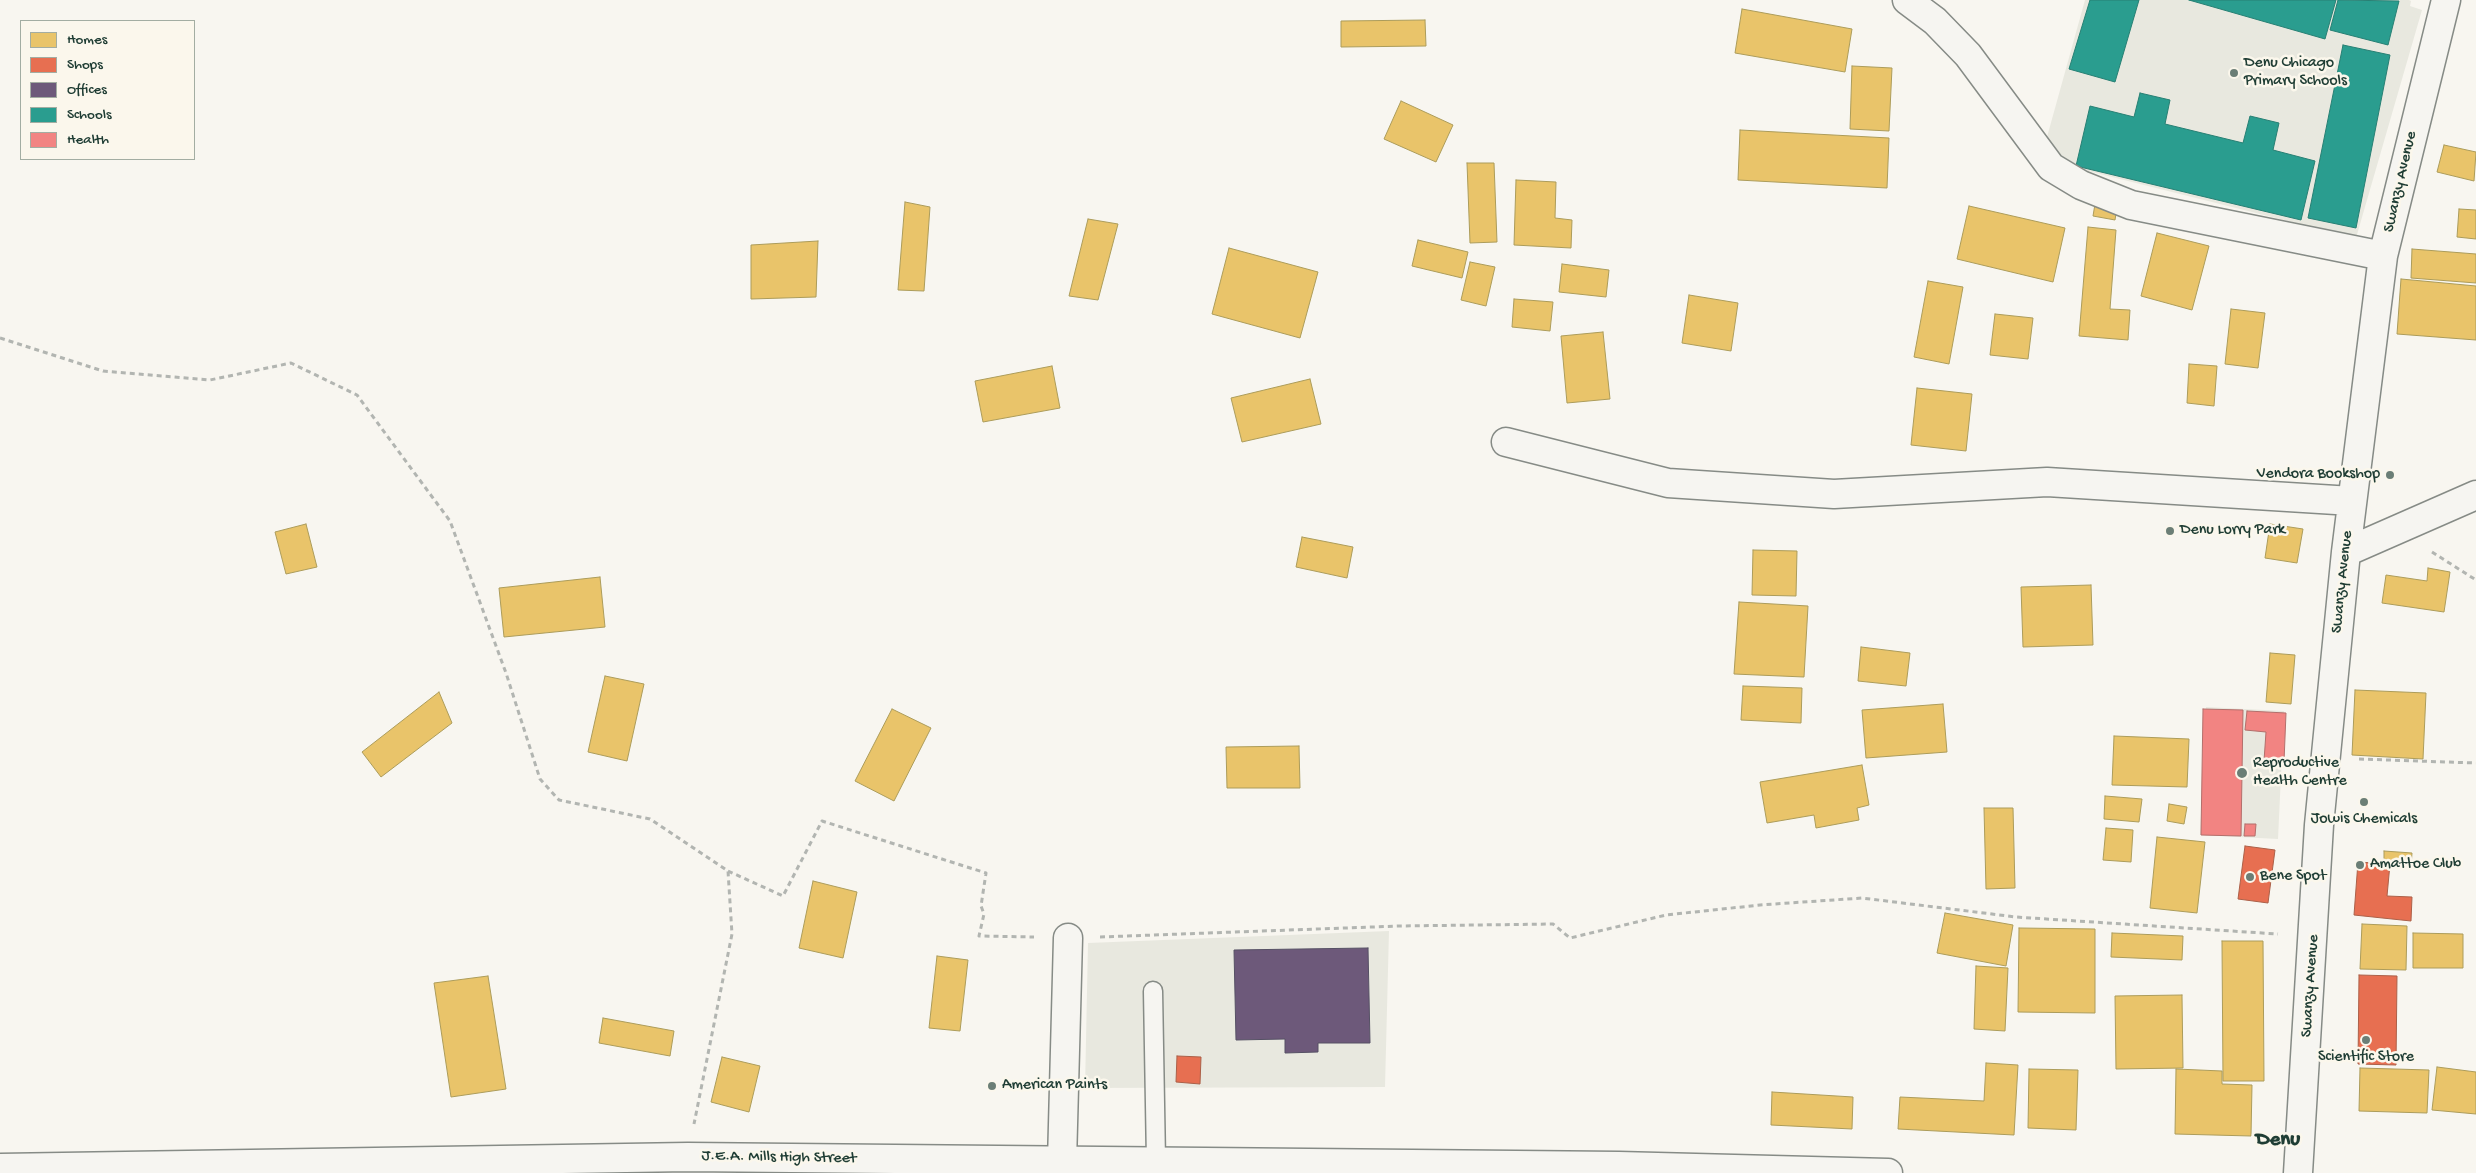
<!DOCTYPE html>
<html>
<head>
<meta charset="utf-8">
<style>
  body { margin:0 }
  #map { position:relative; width:2476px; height:1173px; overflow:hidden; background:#f8f6f0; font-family:"Gochi Hand",sans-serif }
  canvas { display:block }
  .legend { position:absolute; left:20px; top:20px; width:175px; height:140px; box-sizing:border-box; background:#fbf7ec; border:1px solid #a3ada2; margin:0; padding:6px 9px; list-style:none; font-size:15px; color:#1f3d34 }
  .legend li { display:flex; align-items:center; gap:10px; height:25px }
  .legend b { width:25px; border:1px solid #a3ada2 }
</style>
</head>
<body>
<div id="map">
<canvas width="2476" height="1173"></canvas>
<ul class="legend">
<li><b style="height:14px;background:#e9c46a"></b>Homes</li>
<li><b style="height:14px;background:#e76f51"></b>Shops</li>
<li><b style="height:14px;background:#6d597a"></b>Offices</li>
<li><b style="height:14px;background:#2a9d8f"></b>Schools</li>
<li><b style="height:14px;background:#f28482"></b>Health</li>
</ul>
</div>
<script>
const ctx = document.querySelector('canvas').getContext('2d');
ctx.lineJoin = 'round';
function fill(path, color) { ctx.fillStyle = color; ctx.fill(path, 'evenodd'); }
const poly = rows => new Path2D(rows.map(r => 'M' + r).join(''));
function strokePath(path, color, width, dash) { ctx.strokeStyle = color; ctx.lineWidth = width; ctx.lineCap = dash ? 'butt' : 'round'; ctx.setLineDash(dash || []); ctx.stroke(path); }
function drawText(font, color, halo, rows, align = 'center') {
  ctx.font = font + ' "Gochi Hand",sans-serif'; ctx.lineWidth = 5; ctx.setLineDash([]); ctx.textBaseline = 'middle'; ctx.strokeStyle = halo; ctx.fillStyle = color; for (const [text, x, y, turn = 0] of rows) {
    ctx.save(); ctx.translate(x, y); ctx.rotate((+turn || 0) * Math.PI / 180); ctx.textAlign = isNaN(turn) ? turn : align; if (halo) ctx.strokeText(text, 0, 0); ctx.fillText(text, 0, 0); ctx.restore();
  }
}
const built = poly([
  [2085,0,2409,0,2411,1,2410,6,2422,10,2356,238,2068,166,2047,137],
  [2206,707,2284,711,2278,839,2200,835],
  [1389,931,1385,1087,1085,1088,1088,943]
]);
const homes = poly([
  [1742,9,1852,29,1845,72,1735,53,1742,9],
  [1425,20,1426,46,1341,47,1341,21,1425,20],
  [1852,66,1892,68,1889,131,1850,129,1852,66],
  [1401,101,1453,125,1436,162,1384,139,1401,101],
  [1740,130,1889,138,1887,188,1738,180,1740,130],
  [2444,145,2476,152,2474,181,2437,172,2444,145],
  [1467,163,1494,163,1497,242,1470,243,1467,163],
  [1516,180,1556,182,1555,218,1572,220,1571,248,1514,245,1516,180],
  [2096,198,2118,201,2115,220,2093,216,2096,198],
  [905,202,930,207,924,291,898,290,905,202],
  [1969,206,2065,228,2053,282,1957,259,1969,206],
  [2459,209,2476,210,2476,239,2457,237,2459,209],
  [1088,219,1118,224,1098,300,1069,296,1088,219],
  [2088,227,2116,230,2110,309,2130,310,2128,340,2079,336,2088,227],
  [2157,233,2209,246,2192,310,2141,296,2157,233],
  [1418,240,1468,252,1462,278,1412,266,1418,240],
  [818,241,816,297,751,299,751,245,818,241],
  [1229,248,1318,272,1300,338,1212,314,1229,248],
  [2412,249,2476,254,2476,283,2411,278,2412,249],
  [1470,262,1495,267,1486,306,1461,300,1470,262],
  [1562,264,1609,270,1606,297,1559,292,1562,264],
  [2401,279,2476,286,2476,340,2397,334,2401,279],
  [1928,281,1963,287,1949,364,1914,357,1928,281],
  [1689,295,1738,303,1731,351,1682,343,1689,295],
  [1514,299,1553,302,1550,331,1512,327,1514,299],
  [2231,309,2265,313,2258,368,2225,364,2231,309],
  [1995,314,2033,318,2028,359,1990,355,1995,314],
  [1603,332,1610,399,1567,403,1561,336,1603,332],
  [2189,364,2217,366,2214,406,2187,403,2189,364],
  [1052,366,1060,408,983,422,975,381,1052,366],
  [1310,379,1321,424,1242,442,1231,398,1310,379],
  [1917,388,1972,394,1966,451,1911,445,1917,388],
  [306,524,317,567,286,574,275,532,306,524],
  [2270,524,2303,529,2297,563,2265,558,2270,524],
  [1302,537,1353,547,1347,578,1296,567,1302,537],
  [1753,550,1797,551,1796,596,1752,595,1753,550],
  [2428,568,2450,572,2444,612,2382,603,2386,575,2427,581,2428,568],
  [600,577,605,627,504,637,499,588,600,577],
  [2091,585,2093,645,2023,647,2021,587,2091,585],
  [1739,602,1808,606,1804,677,1734,674,1739,602],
  [1861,647,1910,653,1906,686,1858,681,1861,647],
  [2270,653,2295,655,2291,704,2266,702,2270,653],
  [605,676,644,684,627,761,588,752,605,676],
  [1743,686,1802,688,1801,723,1741,720,1743,686],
  [2355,690,2426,693,2423,759,2352,755,2355,690],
  [439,692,452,723,381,777,362,752,439,692],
  [1943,704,1947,752,1866,758,1862,710,1943,704],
  [892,709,931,728,894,801,855,781,892,709],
  [2114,736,2189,739,2187,787,2112,785,2114,736],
  [1299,746,1300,788,1227,788,1226,747,1299,746],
  [1862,765,1869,805,1857,808,1859,820,1816,828,1814,815,1767,823,1760,782,1862,765],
  [2105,796,2142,799,2139,822,2104,819,2105,796],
  [2169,804,2187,807,2184,824,2167,821,2169,804],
  [1984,808,2013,808,2015,888,1986,889,1984,808],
  [2106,828,2133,830,2131,862,2103,860,2106,828],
  [2157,837,2205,842,2197,913,2150,908,2157,837],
  [2384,851,2412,853,2411,866,2384,864,2384,851],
  [813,881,857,892,843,958,799,948,813,881],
  [1945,913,2013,925,2006,966,1937,953,1945,913],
  [2362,924,2407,926,2406,970,2360,969,2362,924],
  [2019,928,2095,929,2095,1013,2018,1012,2019,928],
  [2112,933,2183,936,2182,960,2111,957,2112,933],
  [2413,933,2463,934,2463,968,2413,968,2413,933],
  [2222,941,2263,941,2264,1081,2223,1081,2222,941],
  [937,956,968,960,960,1031,929,1028,937,956],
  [1976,966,2008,968,2005,1031,1974,1029,1976,966],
  [488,976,506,1089,451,1097,434,983,488,976],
  [2182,995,2183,1068,2116,1069,2115,996,2182,995],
  [603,1018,674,1031,670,1056,599,1043,603,1018],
  [722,1057,760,1066,749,1112,711,1102,722,1057],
  [1986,1063,2018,1065,2014,1135,1898,1129,1900,1097,1984,1101,1986,1063],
  [2437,1067,2476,1072,2476,1114,2432,1110,2437,1067],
  [2360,1068,2429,1070,2427,1113,2359,1111,2360,1068],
  [2029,1069,2078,1070,2076,1130,2028,1128,2029,1069],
  [2176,1069,2222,1071,2222,1084,2252,1085,2251,1136,2175,1134,2176,1069],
  [1772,1092,1853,1097,1852,1129,1771,1125,1772,1092]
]);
const shops = poly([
  [2245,846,2275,850,2268,903,2238,899,2245,846],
  [2358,862,2390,864,2387,896,2412,897,2411,921,2354,915,2358,862],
  [2359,975,2397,976,2396,1065,2358,1064,2359,975],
  [1177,1056,1201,1057,1200,1084,1176,1082,1177,1056]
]);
const offices = poly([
  [1368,948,1370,1043,1318,1043,1318,1052,1285,1053,1285,1039,1236,1040,1234,950,1368,948]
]);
const schools = poly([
  [2090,0,2139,0,2115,82,2069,69,2090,0],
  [2189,0,2336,0,2325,39,2189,0],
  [2338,0,2399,1,2388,45,2330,30,2338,0],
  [2343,45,2390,55,2356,228,2308,218,2343,45],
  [2140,93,2170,100,2165,124,2243,143,2250,116,2279,123,2273,150,2315,161,2301,220,2076,166,2090,106,2134,117,2140,93]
]);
const health = poly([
  [2203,709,2243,710,2241,836,2201,835,2203,709],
  [2247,711,2286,713,2284,762,2264,761,2266,732,2245,730,2247,711],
  [2245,824,2256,824,2255,836,2244,836,2245,824]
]);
const path = poly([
  [0,338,103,371,210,380,291,363,357,395,450,521,506,673,540,779,559,800,650,819,728,871,732,934,694,1124],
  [2432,552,2476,580],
  [2359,759,2476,763],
  [728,871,783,896,822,821,986,873,981,906,984,914,979,936,1034,937],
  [1100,937,1399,926,1553,924,1570,938,1666,915,1760,905,1862,898,2016,917,2278,934]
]);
const lane = poly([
  [1153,991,1156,1161]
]);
const street = poly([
  [1907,0,1935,21,1968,55,2051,167,2081,185,2131,205,2383,256],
  [1506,442,1668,483,1834,494,2047,482,2352,501],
  [2346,552,2476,495],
  [1062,1162,1068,938],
  [2298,1173,2319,825,2346,552,2383,256,2446,0]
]);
const highway = poly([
  [0,1168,688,1157,1619,1166,1888,1173]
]);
const markers = [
  [2234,73,5,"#6b7e76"],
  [2390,475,5,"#6b7e76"],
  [2170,531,5,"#6b7e76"],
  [2242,773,6,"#6b7e76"],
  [2364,802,5,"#6b7e76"],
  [2360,865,5,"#6b7e76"],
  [2250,877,5,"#6b7e76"],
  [2366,1040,5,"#6b7e76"],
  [992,1086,5,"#6b7e76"]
];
const poiNames = [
  ["Denu Chicago",2244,64],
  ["Primary Schools",2244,82],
  ["Vendora Bookshop",2380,475,"right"],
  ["Denu Lorry Park",2180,531],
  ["Reproductive",2253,764],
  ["Health Centre",2253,782],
  ["Jowis Chemicals",2364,820,"center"],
  ["Amattoe Club",2370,865],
  ["Bene Spot",2260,877],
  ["Scientific Store",2366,1058,"center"],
  ["American Paints",1002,1086]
];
const streetNames = [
  ["Swanzy Avenue",2401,182,-77],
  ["Swanzy Avenue",2343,582,-84],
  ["Swanzy Avenue",2311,986,-86],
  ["J.E.A. Mills High Street",779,1158,1]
];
const districtNames = [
  ["Denu",2278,1141]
];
fill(built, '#e8e8df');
fill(homes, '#e9c46a');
strokePath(homes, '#ac9c5a', 1);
fill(shops, '#e76f51');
strokePath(shops, '#ab6048', 1);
fill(offices, '#6d597a');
strokePath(offices, '#565165', 1);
fill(schools, '#2a9d8f');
strokePath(schools, '#278074', 1);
fill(health, '#f28482');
strokePath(health, '#b36f6b', 1);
strokePath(lane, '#868b86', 21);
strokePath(street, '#868b86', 31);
strokePath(highway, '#868b86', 31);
strokePath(path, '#b2b5b1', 3, [5, 4]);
strokePath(lane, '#f6f5f1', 18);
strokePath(street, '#f6f5f1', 28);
strokePath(highway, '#f6f5f1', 28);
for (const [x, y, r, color] of markers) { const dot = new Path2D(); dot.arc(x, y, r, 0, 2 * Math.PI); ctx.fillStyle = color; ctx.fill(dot); strokePath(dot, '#fbf7ec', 2); }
drawText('16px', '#1f3d34', '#fbf7ec', poiNames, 'left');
drawText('16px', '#1f3d34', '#fbf7ec', streetNames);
drawText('bold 21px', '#1f3d34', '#fbf7ec', districtNames);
</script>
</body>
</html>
